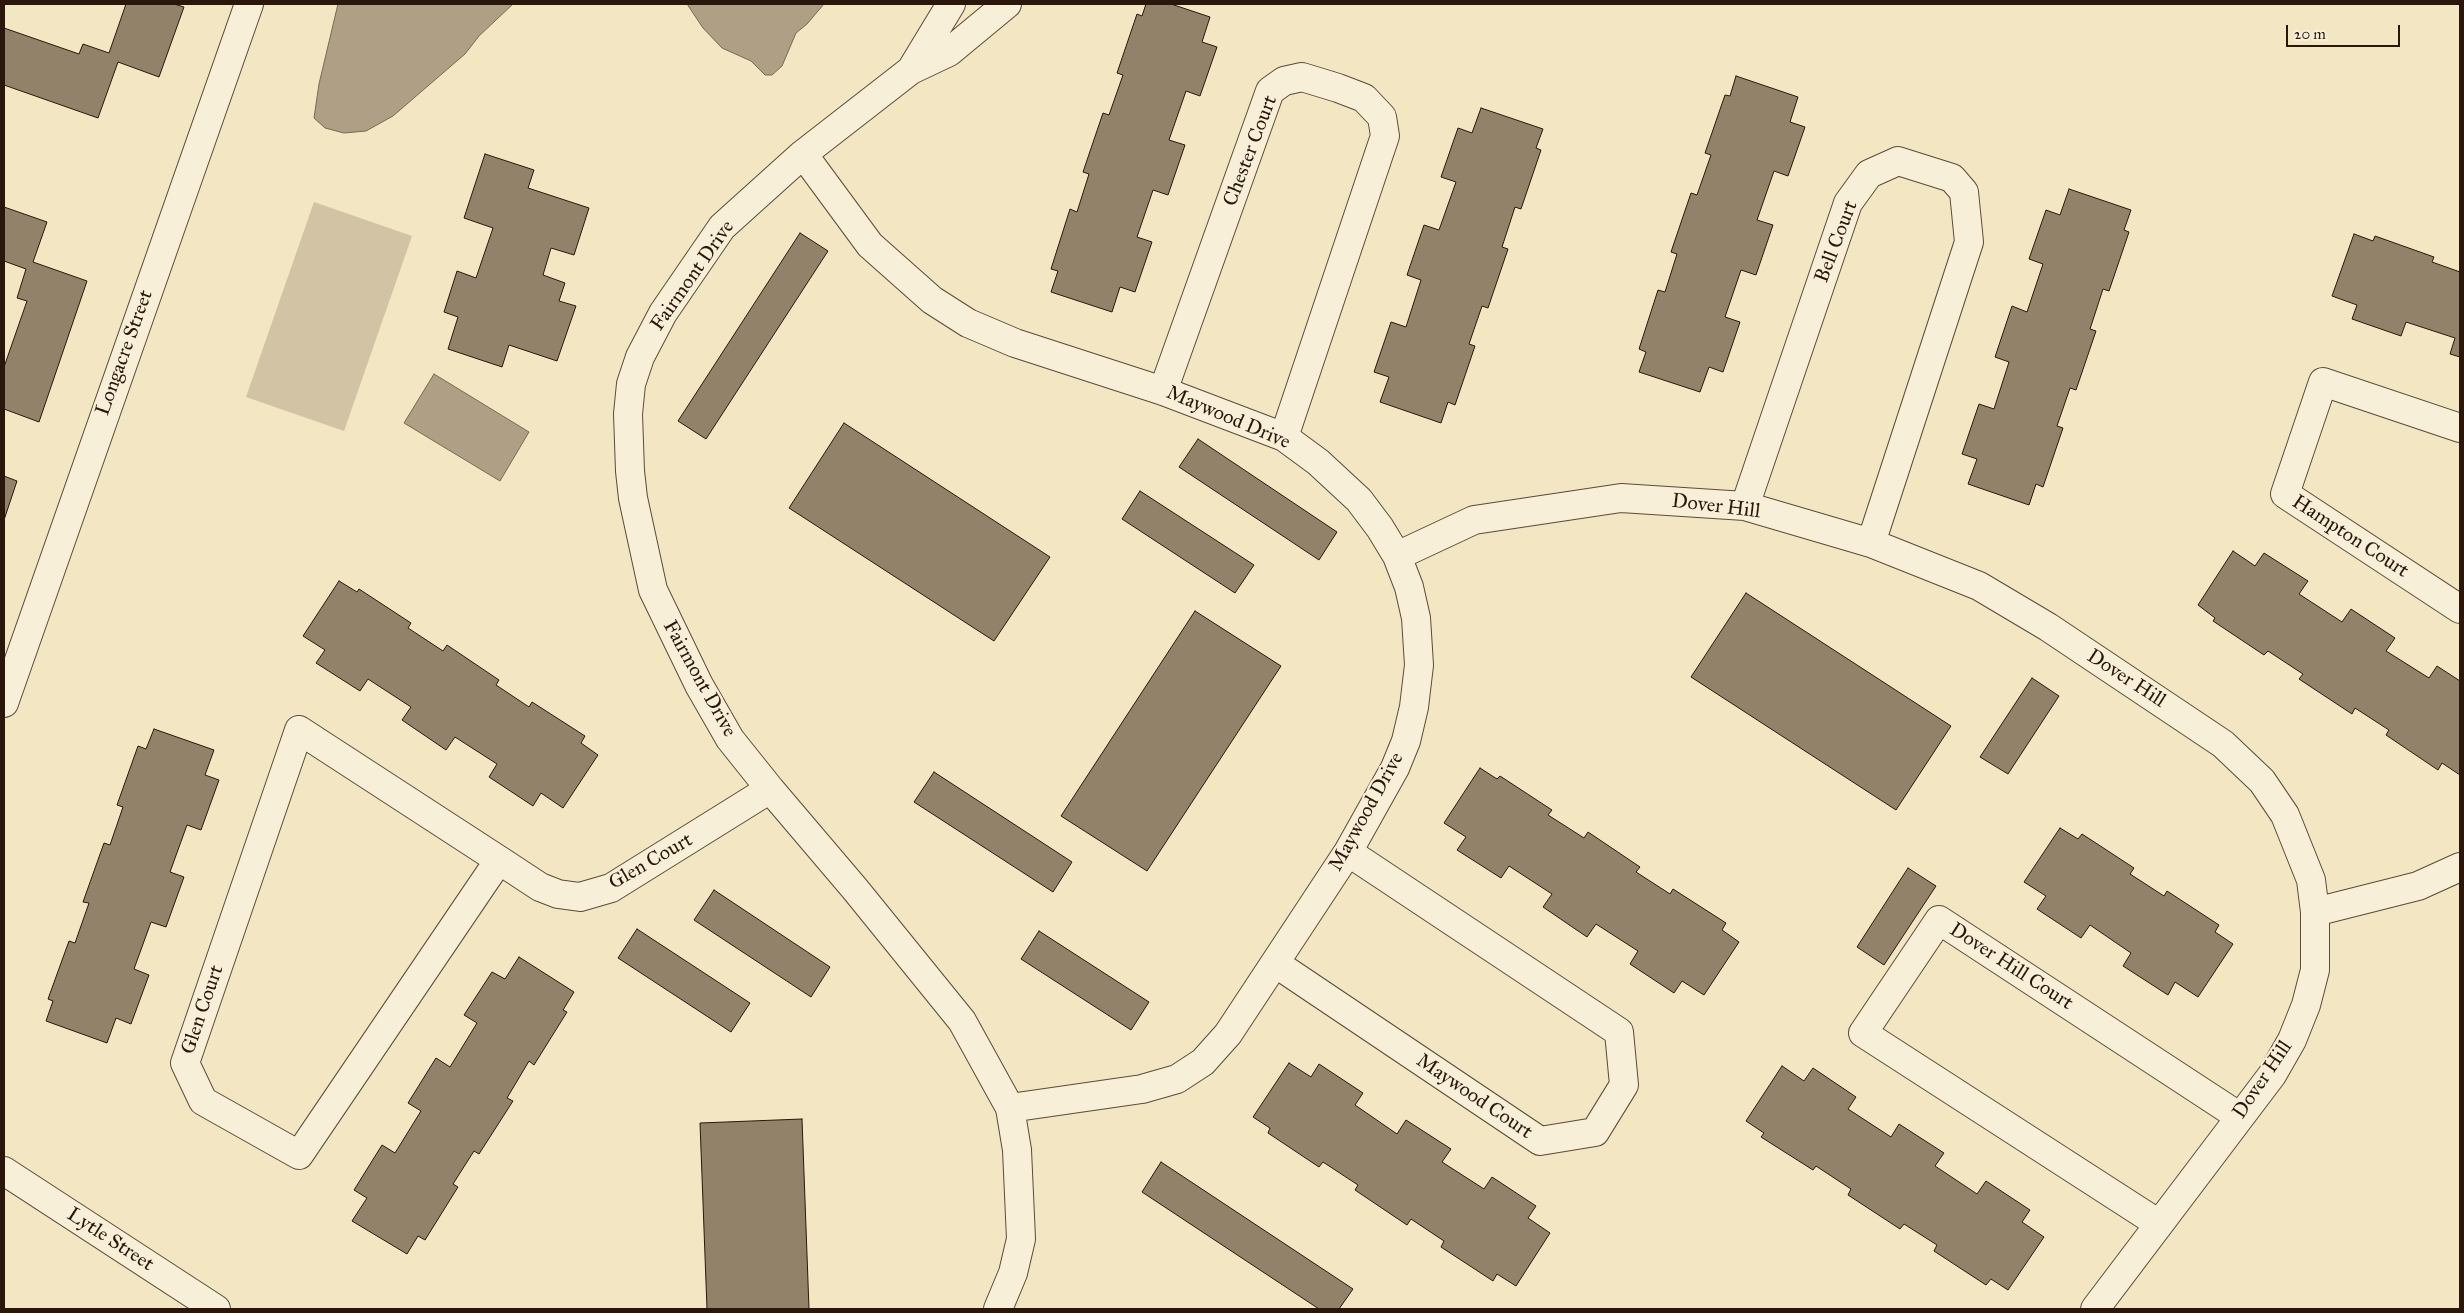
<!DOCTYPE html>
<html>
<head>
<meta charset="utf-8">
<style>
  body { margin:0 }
  #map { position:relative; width:2464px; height:1313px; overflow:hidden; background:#f3e6c2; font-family:"IM FELL Great Primer",serif }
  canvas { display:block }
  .frame { position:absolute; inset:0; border:5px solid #2b160b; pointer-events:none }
  .scale { position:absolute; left:2286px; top:25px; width:114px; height:22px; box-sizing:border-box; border:2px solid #2b160b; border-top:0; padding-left:6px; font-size:15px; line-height:18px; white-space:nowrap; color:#2b160b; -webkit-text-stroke:4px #f7efd7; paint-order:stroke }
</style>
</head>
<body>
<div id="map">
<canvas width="2464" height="1313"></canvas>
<div class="frame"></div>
<div class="scale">20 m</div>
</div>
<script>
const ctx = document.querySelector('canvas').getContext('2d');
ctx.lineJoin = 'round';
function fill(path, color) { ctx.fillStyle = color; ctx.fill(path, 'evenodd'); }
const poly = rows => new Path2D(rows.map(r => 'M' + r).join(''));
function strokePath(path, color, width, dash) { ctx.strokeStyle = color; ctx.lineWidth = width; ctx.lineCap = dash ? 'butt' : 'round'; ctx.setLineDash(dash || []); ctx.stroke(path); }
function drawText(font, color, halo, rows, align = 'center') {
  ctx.font = font + ' "IM FELL Great Primer",serif'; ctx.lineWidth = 4.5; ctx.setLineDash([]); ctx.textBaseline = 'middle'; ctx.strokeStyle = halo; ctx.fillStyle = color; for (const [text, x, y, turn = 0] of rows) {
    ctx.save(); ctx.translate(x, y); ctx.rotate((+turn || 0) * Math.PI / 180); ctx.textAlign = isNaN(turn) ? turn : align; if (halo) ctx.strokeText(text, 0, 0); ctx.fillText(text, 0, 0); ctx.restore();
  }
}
const green = poly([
  [314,202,412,236,344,431,246,397]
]);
const water = poly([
  [338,4,513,4,479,36,465,54,393,116,366,131,344,133,325,128,314,118,319,84,338,4],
  [687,4,824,4,807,24,796,33,782,66,772,75,765,75,751,61,722,48,703,28,687,4],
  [434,374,529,432,500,481,404,423,434,374]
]);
const building = poly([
  [126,4,174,4,184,7,159,77,118,62,98,118,4,85,4,28,79,54,83,44,109,53,126,4],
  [1146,4,1171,4,1210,17,1202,42,1217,47,1200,96,1186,91,1169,140,1185,145,1168,195,1153,190,1137,237,1152,242,1135,292,1120,287,1112,312,1051,292,1058,271,1051,269,1070,209,1077,212,1089,174,1083,172,1103,113,1109,115,1123,75,1117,73,1137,14,1142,16,1146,4],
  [1736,76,1798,97,1790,122,1805,127,1788,176,1774,171,1757,220,1773,225,1756,275,1741,270,1725,317,1740,322,1723,372,1709,367,1700,392,1639,372,1646,352,1639,349,1658,290,1665,292,1677,254,1671,252,1691,193,1697,195,1711,155,1705,153,1725,95,1730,96,1736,76],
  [1481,108,1543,129,1536,148,1541,150,1521,209,1515,207,1502,247,1508,249,1488,308,1482,306,1469,344,1475,346,1455,405,1448,402,1441,423,1380,402,1389,377,1374,372,1391,322,1406,327,1421,280,1407,275,1424,225,1439,230,1456,182,1441,177,1458,128,1472,133,1481,108],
  [485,154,534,170,528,188,589,208,574,255,551,248,543,275,565,283,559,301,576,306,557,361,509,345,502,367,448,349,458,317,444,312,457,271,476,278,493,228,464,218,485,154],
  [2069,189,2131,210,2124,230,2129,232,2109,291,2103,289,2090,329,2096,331,2076,390,2070,388,2057,426,2063,428,2043,487,2036,484,2029,505,1968,484,1977,459,1962,454,1979,404,1994,409,2009,362,1995,357,2012,306,2027,312,2043,264,2029,259,2046,210,2060,215,2069,189],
  [4,207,47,222,33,262,87,281,39,422,4,409,4,367,27,301,17,298,26,269,4,261,4,207],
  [800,233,828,251,706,439,678,421,800,233],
  [2354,234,2373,241,2375,236,2434,257,2432,262,2460,272,2460,357,2450,354,2455,338,2406,322,2401,336,2352,319,2357,305,2332,296,2354,234],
  [844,423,1050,557,994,641,789,508,844,423],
  [1198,439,1337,532,1319,560,1179,467,1198,439],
  [4,476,17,481,4,520,4,476],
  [1140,491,1254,565,1235,593,1122,519,1140,491],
  [2233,551,2255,566,2264,553,2308,581,2299,594,2342,622,2351,609,2395,638,2386,651,2429,678,2437,666,2460,681,2460,775,2442,763,2438,770,2386,735,2389,730,2355,708,2352,714,2299,679,2303,674,2268,651,2264,655,2213,621,2215,618,2198,605,2233,551],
  [339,581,357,592,359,589,411,623,408,628,443,651,447,645,499,680,496,685,529,707,532,702,585,736,581,743,598,755,563,808,541,793,533,806,489,777,497,764,455,737,446,750,402,720,411,707,368,679,360,691,316,663,325,650,303,636,339,581],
  [1746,593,1951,726,1896,810,1691,677,1746,593],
  [1195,611,1281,666,1147,871,1061,816,1195,611],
  [2032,678,2059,696,2008,774,1980,757,2032,678],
  [154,729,214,750,205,775,219,780,201,830,187,825,170,872,184,877,166,927,151,922,134,969,149,975,131,1024,116,1018,107,1043,46,1021,53,1001,48,999,69,941,75,943,89,903,83,902,104,843,110,845,123,807,117,805,138,746,146,749,154,729],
  [1480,768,1497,779,1500,776,1552,810,1548,815,1584,838,1588,832,1640,867,1636,872,1670,894,1673,889,1726,923,1722,930,1739,942,1704,995,1682,981,1674,993,1630,964,1638,951,1596,924,1587,937,1543,907,1552,894,1509,866,1501,878,1457,850,1466,837,1444,823,1480,768],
  [934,772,1072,862,1053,892,914,802,934,772],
  [2060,828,2078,839,2082,834,2134,868,2130,874,2164,896,2167,891,2219,925,2215,932,2233,944,2198,997,2175,982,2168,995,2123,966,2131,953,2090,925,2081,938,2037,909,2046,896,2024,882,2060,828],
  [1908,868,1936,886,1884,965,1857,947,1908,868],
  [714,890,830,967,811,997,694,920,714,890],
  [637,929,750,1003,731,1032,618,958,637,929],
  [1039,931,1149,1002,1131,1030,1021,959,1039,931],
  [519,957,574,992,563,1010,567,1012,534,1065,529,1061,507,1098,513,1101,479,1154,474,1151,453,1184,458,1187,425,1240,418,1236,407,1254,352,1221,367,1198,354,1190,382,1145,395,1153,421,1111,408,1103,436,1058,450,1067,477,1023,464,1015,492,972,505,979,519,957],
  [1289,1063,1311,1077,1319,1064,1363,1093,1355,1105,1397,1134,1406,1120,1451,1149,1442,1162,1484,1189,1492,1177,1536,1206,1528,1218,1550,1233,1516,1286,1497,1274,1493,1281,1441,1247,1444,1241,1411,1219,1407,1225,1355,1190,1358,1185,1323,1162,1319,1167,1268,1133,1270,1128,1253,1117,1289,1063],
  [1782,1066,1804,1081,1813,1068,1856,1097,1848,1109,1891,1137,1899,1124,1944,1153,1935,1166,1977,1194,1986,1181,2030,1210,2022,1222,2044,1237,2008,1290,1991,1279,1986,1285,1934,1251,1937,1245,1904,1224,1900,1229,1848,1195,1851,1189,1816,1166,1813,1170,1761,1137,1764,1133,1746,1121,1782,1066],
  [802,1119,809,1309,707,1309,700,1123,802,1119],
  [1161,1162,1353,1289,1339,1309,1319,1309,1142,1192,1161,1162]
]);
const minor = poly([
  [911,70,951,4],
  [803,154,870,245,932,300,968,323,1015,343,1163,391,1284,437,1318,462,1359,500,1380,528,1397,556,1409,587,1416,618,1419,665,1414,707,1406,741,1395,768,1348,852,1228,1034,1203,1062,1177,1079,1142,1089,1010,1108],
  [1163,391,1270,91,1284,81,1302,77,1338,88,1364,98,1382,117,1385,136,1284,437],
  [2460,428,2323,382,2285,494,2460,609],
  [1745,506,1848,203,1869,174,1898,161,1952,178,1964,192,1969,242,1871,543],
  [1397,556,1474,520,1621,498,1745,506,1871,543,1979,586,2048,627,2223,744,2262,781,2285,815,2311,880,2315,912,2315,970,2306,1005,2292,1040,2272,1075,2095,1309],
  [4,703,249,4],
  [299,730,499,860,299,1155,203,1101,185,1063,299,730],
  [499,860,540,887,558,894,580,897,611,888,770,789],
  [2315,912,2418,886,2460,867],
  [1275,963,1540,1141,1595,1132,1624,1085,1619,1032,1348,852],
  [4,1171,216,1309],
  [2159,1224,1863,1033,1939,920,2240,1117],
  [998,1309,1013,1273,1021,1239,1017,1150,1010,1108,962,1021,855,889,770,789,730,739,699,685,653,590,633,498,630,471,628,414,631,384,640,357,663,313,722,227,803,154,911,70,949,52,1007,4]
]);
const streetNames = [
  ["Chester Court",1251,151,-69],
  ["Bell Court",1837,242,-69],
  ["Fairmont Drive",693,276,-55],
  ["Longacre Street",125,353,-70],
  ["Maywood Drive",1228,418,23],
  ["Dover Hill",1716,507,7],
  ["Hampton Court",2350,537,33],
  ["Fairmont Drive",699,679,61],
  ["Dover Hill",2126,679,33],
  ["Maywood Drive",1367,812,-61],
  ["Glen Court",651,862,-30],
  ["Dover Hill Court",2011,967,33],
  ["Glen Court",203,1010,-71],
  ["Dover Hill",2263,1080,-56],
  ["Maywood Court",1474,1097,34],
  ["Lytle Street",110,1240,33]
];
fill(green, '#d1c3a3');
fill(water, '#af9f84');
strokePath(water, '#7a6854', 1);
fill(building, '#93826a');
strokePath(building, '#2b160b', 1);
strokePath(minor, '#5d4a39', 30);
strokePath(minor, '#f7efd7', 28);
drawText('20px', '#2b160b', '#f7efd7', streetNames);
</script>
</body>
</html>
